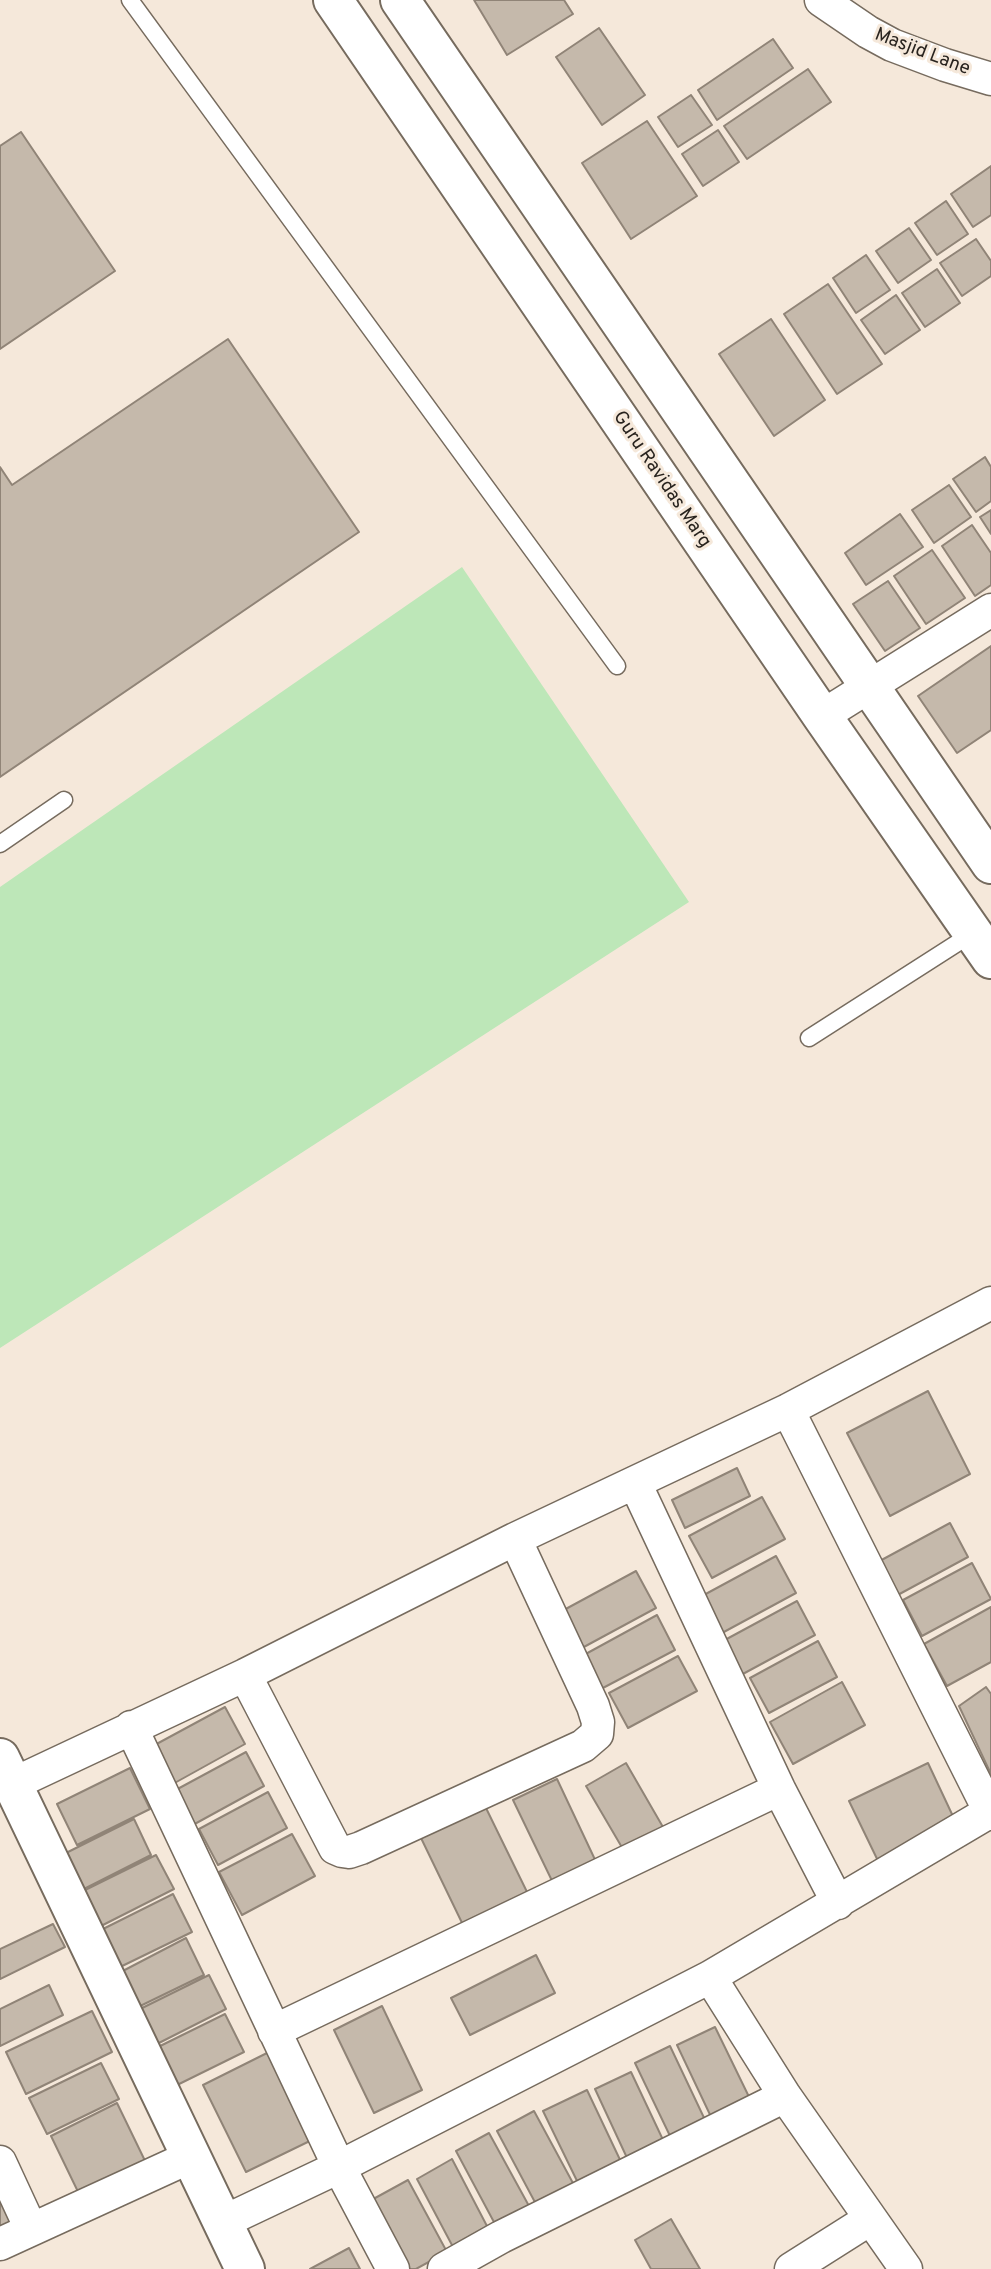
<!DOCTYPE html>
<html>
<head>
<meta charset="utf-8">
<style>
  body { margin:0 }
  canvas { display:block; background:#f5e8da }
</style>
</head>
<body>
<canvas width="991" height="2269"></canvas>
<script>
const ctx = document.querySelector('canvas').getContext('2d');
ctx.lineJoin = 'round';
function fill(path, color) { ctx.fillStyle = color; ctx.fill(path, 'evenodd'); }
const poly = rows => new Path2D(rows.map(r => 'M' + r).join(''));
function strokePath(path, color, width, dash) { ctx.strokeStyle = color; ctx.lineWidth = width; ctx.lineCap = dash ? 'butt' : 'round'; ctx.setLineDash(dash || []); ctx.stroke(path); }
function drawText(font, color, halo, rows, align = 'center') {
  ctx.font = font + ' Overpass,sans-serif'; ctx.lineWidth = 6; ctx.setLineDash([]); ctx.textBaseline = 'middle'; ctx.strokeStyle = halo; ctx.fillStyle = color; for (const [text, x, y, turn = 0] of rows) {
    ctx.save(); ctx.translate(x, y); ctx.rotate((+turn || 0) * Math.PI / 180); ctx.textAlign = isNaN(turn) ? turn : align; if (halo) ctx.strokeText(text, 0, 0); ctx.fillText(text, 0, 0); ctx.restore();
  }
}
const green = poly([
  [462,567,689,902,0,1348,0,887]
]);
const building = poly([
  [474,0,564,0,573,14,507,55,474,0],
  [599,28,645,95,602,125,556,57,599,28],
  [773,39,793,68,717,120,698,90,773,39],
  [808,69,831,102,747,159,724,126,808,69],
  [691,95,712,125,678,147,658,117,691,95],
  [647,121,697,196,631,239,582,163,647,121],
  [718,130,739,162,703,186,682,154,718,130],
  [21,132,115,271,0,349,0,146,21,132],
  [991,166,991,215,973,227,951,194,991,166],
  [946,201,968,234,937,255,915,223,946,201],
  [909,228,931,260,898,283,876,251,909,228],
  [976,239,991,261,991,276,962,296,940,263,976,239],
  [866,255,890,290,856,313,833,278,866,255],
  [937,269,960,303,925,327,902,293,937,269],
  [828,284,882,364,837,394,784,314,828,284],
  [896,295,920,330,885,354,861,320,896,295],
  [771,319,825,400,774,436,719,354,771,319],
  [228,339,359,532,0,777,0,467,12,485,228,339],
  [985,457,991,467,991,501,976,512,953,479,985,457],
  [949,485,971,517,934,543,912,510,949,485],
  [991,510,991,534,980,517,991,510],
  [900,514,923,547,866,585,845,553,900,514],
  [972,525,991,553,991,585,975,596,942,546,972,525],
  [932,550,965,598,926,624,894,576,932,550],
  [888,581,920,628,885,651,853,604,888,581],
  [991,646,991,730,957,753,918,696,991,646],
  [928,1391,970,1474,890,1516,847,1433,928,1391],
  [737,1468,750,1496,685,1528,672,1500,737,1468],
  [762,1497,785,1539,712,1578,689,1536,762,1497],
  [950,1523,968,1557,894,1597,876,1563,950,1523],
  [776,1556,796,1593,722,1633,702,1596,776,1556],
  [972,1563,991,1599,922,1636,903,1600,972,1563],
  [636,1571,656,1608,582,1648,562,1611,636,1571],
  [797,1601,815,1635,741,1675,723,1641,797,1601],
  [991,1607,991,1662,947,1686,924,1644,991,1607],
  [657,1615,675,1650,601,1689,582,1656,657,1615],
  [818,1641,837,1677,769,1713,750,1678,818,1641],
  [678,1656,697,1691,628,1728,609,1693,678,1656],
  [842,1682,865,1725,793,1764,770,1722,842,1682],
  [986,1687,991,1694,991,1774,959,1706,986,1687],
  [225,1707,245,1744,171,1785,151,1747,225,1707],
  [246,1752,264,1786,191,1826,172,1792,246,1752],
  [626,1763,667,1834,627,1856,586,1786,626,1763],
  [928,1763,958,1827,880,1865,849,1801,928,1763],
  [130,1768,150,1809,77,1845,57,1804,130,1768],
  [557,1779,598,1866,555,1887,513,1800,557,1779],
  [268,1792,287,1828,218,1865,199,1829,268,1792],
  [485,1806,529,1896,464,1927,421,1838,485,1806],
  [134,1819,151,1855,82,1890,64,1854,134,1819],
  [292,1834,315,1876,242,1915,219,1872,292,1834],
  [156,1855,174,1889,99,1927,81,1892,156,1855],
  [173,1894,192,1932,116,1969,97,1932,173,1894],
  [53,1924,65,1947,0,1979,0,1949,53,1924],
  [186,1938,204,1975,134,2009,117,1974,186,1938],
  [536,1955,555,1993,470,2035,451,1998,536,1955],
  [209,1975,226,2009,151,2047,134,2012,209,1975],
  [49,1985,63,2015,0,2046,0,2009,49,1985],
  [382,2006,422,2090,374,2113,334,2030,382,2006],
  [92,2011,112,2052,26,2094,6,2052,92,2011],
  [225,2014,244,2052,169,2089,150,2051,225,2014],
  [715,2027,752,2103,713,2121,677,2045,715,2027],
  [670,2046,706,2122,671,2138,635,2063,670,2046],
  [275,2049,318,2137,246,2172,203,2085,275,2049],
  [101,2063,119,2099,47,2134,29,2098,101,2063],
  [631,2072,664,2142,628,2160,595,2089,631,2072],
  [587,2090,622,2164,579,2185,543,2111,587,2090],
  [117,2103,148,2167,82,2200,51,2136,117,2103],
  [534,2111,574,2185,537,2206,497,2131,534,2111],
  [489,2133,529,2206,495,2224,456,2151,489,2133],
  [452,2159,488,2228,453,2247,417,2179,452,2159],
  [0,2177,20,2218,0,2227,0,2177],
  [408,2180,447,2252,416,2269,401,2269,366,2203,408,2180],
  [671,2219,700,2269,651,2269,635,2240,671,2219],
  [349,2248,360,2269,310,2269,349,2248]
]);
const service = poly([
  [130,0,617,666],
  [0,844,64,800],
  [809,1038,973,933]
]);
const minor = poly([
  [821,0,868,32,892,45,945,65,991,79],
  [822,716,991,610],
  [788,1410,991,1814],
  [635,1483,779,1789,838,1903],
  [245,1675,335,1848,342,1851,349,1852,361,1848,583,1746,597,1734,598,1722,593,1706,515,1539],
  [131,1727,339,2167,393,2269],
  [13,1784,245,1675,515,1539,788,1410,991,1303],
  [710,1977,785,2096,906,2269],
  [274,2031,779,1789],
  [0,2162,31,2229],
  [223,2222,339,2167,710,1977,991,1811],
  [0,2244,190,2157],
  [444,2269,501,2237,785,2096],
  [791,2269,870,2219]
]);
const tertiary = poly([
  [0,1758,245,2269]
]);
const secondary = poly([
  [333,0,822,716,991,959],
  [400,0,991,864]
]);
const streetNames = [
  ["Masjid Lane",922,53,21],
  ["Guru Ravidas Marg",661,480,56]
];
fill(green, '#bde7b8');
fill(building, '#c5b9ab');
strokePath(building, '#908477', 2);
strokePath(service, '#766b5e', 19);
strokePath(minor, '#766b5e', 35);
strokePath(tertiary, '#766b5e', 42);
strokePath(secondary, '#766b5e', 42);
strokePath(service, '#fff', 16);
strokePath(minor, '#fff', 32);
strokePath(tertiary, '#fff', 38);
strokePath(secondary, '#fff', 38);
drawText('19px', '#28231e', '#f5e8da', streetNames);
</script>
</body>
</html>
